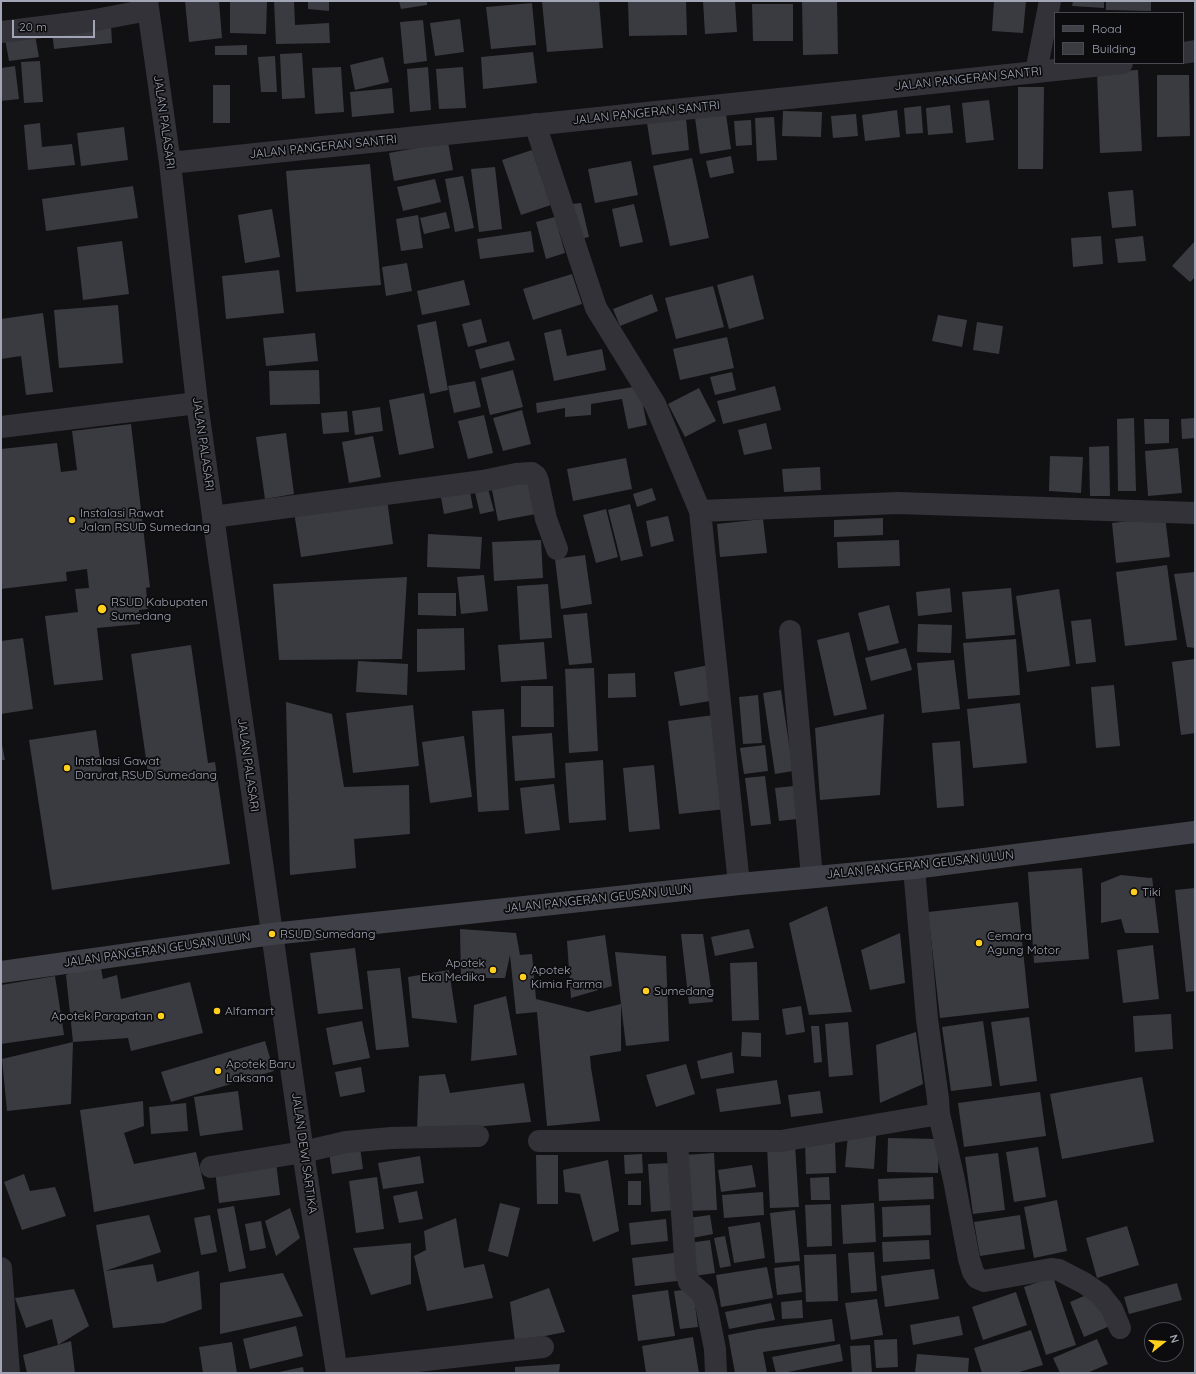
<!DOCTYPE html>
<html>
<head>
<meta charset="utf-8">
<style>
  body { margin:0 }
  #map { position:relative; width:1196px; height:1374px; overflow:hidden; background:#111113; font-family:Quicksand,sans-serif }
  canvas { display:block }
  .frame { position:absolute; inset:0; border:2px solid #a1a5b5; pointer-events:none }
  .legend { position:absolute; left:1054px; top:12px; width:130px; height:52px; box-sizing:border-box; background:#0c0c0e; border:1px solid #484951; margin:0; padding:5px 7px; list-style:none; font-size:12px; color:#a1a5b5 }
  .legend li { display:flex; align-items:center; gap:8px; height:20px }
  .legend b { width:20px; border:1px solid #484951 }
  .north { position:absolute; left:1144px; top:1322px; width:40px; height:40px; box-sizing:border-box; background:#0c0c0e; border:1px solid #484951; border-radius:50%; rotate:73deg; font-size:11px; font-weight:700; line-height:16px; text-align:center; color:#a1a5b5 }
  .north::after { content:''; display:block; margin:auto; width:14px; height:18px; background:#ffcf1d; clip-path:polygon(50% 0,100% 100%,50% 72%,0 100%) }
  .scale { position:absolute; left:12px; top:20px; width:83px; height:18px; box-sizing:border-box; border:2px solid #a1a5b5; border-top:0; padding-left:5px; font-size:12px; line-height:14px; white-space:nowrap; color:#a1a5b5; -webkit-text-stroke:3px #0c0c0e; paint-order:stroke }
</style>
</head>
<body>
<div id="map">
<canvas width="1196" height="1374"></canvas>
<div class="frame"></div>
<ul class="legend">
<li><b style="height:5px;background:#404148"></b>Road</li>
<li><b style="height:11px;background:#3a3b41"></b>Building</li>
</ul>
<div class="north">N</div>
<div class="scale">20 m</div>
</div>
<script>
const ctx = document.querySelector('canvas').getContext('2d');
ctx.lineJoin = 'round';
function fill(path, color) { ctx.fillStyle = color; ctx.fill(path, 'evenodd'); }
const poly = rows => new Path2D(rows.map(r => 'M' + r).join(''));
function strokePath(path, color, width, dash) { ctx.strokeStyle = color; ctx.lineWidth = width; ctx.lineCap = dash ? 'butt' : 'round'; ctx.setLineDash(dash || []); ctx.stroke(path); }
function drawText(font, color, halo, rows, align = 'center') {
  ctx.font = font + ' Quicksand,sans-serif'; ctx.lineWidth = 3.5; ctx.setLineDash([]); ctx.textBaseline = 'middle'; ctx.strokeStyle = halo; ctx.fillStyle = color; for (const [text, x, y, turn = 0] of rows) {
    ctx.save(); ctx.translate(x, y); ctx.rotate((+turn || 0) * Math.PI / 180); ctx.textAlign = isNaN(turn) ? turn : align; if (halo) ctx.strokeText(text, 0, 0); ctx.fillText(text, 0, 0); ctx.restore();
  }
}
const building = poly([
  [185,1,219,1,222,38,189,42],
  [230,1,267,1,266,34,230,33],
  [274,1,294,1,295,25,329,23,330,43,276,44],
  [308,1,329,1,329,11,308,9],
  [399,1,427,1,427,5,401,9],
  [559,1,599,1,603,48,547,52,542,2],
  [628,1,686,1,687,35,629,36],
  [703,1,735,1,737,32,705,34],
  [802,1,837,1,838,54,803,55],
  [994,1,1026,1,1023,33,992,31],
  [1073,1,1104,1,1104,8,1072,6],
  [1106,1,1151,1,1151,11,1106,10],
  [532,3,536,45,491,49,486,7],
  [752,4,793,4,793,41,753,41],
  [460,19,464,52,435,56,430,23],
  [423,20,427,61,404,64,400,22],
  [111,25,112,43,54,49,52,30],
  [35,35,39,57,9,61,5,39],
  [247,45,247,55,215,55,215,46],
  [533,52,537,83,483,89,481,57],
  [302,53,305,98,282,99,280,54],
  [275,56,277,92,261,92,258,57],
  [383,57,389,82,355,90,350,65],
  [40,61,43,102,24,103,21,62],
  [15,66,19,99,1,101,1,68],
  [341,67,344,112,315,114,312,68],
  [428,67,431,110,410,112,407,69],
  [463,67,466,108,439,109,436,69],
  [1138,70,1142,151,1100,153,1097,72],
  [1157,75,1189,75,1190,136,1157,137],
  [213,85,230,85,230,123,213,123],
  [1018,87,1044,87,1043,169,1018,169],
  [392,88,394,113,352,117,350,92],
  [989,100,994,140,966,143,962,103],
  [950,105,953,133,928,135,926,108],
  [921,106,923,133,906,134,904,108],
  [897,110,900,137,865,141,862,115],
  [783,111,822,112,821,137,782,136],
  [726,114,731,149,700,154,695,118],
  [856,114,858,136,833,138,831,116],
  [774,117,777,160,757,161,755,118],
  [686,118,689,150,652,155,647,123],
  [751,120,752,145,736,146,734,121],
  [40,123,42,147,72,144,75,165,28,170,24,125],
  [124,127,128,160,81,166,77,133],
  [448,142,453,170,394,181,389,153],
  [532,150,551,205,521,215,502,160],
  [731,156,734,173,710,178,706,161],
  [692,158,709,238,670,246,653,166],
  [631,161,638,195,595,203,588,169],
  [370,164,381,285,296,292,286,171],
  [495,167,502,229,479,232,471,169],
  [463,176,474,228,455,232,445,179],
  [435,179,441,202,403,211,397,187],
  [133,186,138,218,46,231,42,199],
  [1133,190,1136,226,1112,228,1108,192],
  [581,203,589,237,580,239,572,204],
  [634,204,643,242,620,247,612,209],
  [272,209,280,257,245,263,238,215],
  [446,212,450,228,424,234,420,218],
  [418,215,423,248,401,251,396,219],
  [555,217,565,253,546,259,536,222],
  [531,231,534,252,480,259,477,239],
  [1101,236,1103,264,1073,267,1071,238],
  [1143,236,1146,261,1118,263,1115,239],
  [122,241,129,294,83,300,77,247],
  [1195,241,1195,277,1190,282,1172,266],
  [407,263,412,291,386,296,382,267],
  [279,270,284,313,226,319,222,276],
  [572,274,582,304,533,320,523,289],
  [753,275,764,319,729,329,717,285],
  [464,280,470,305,422,315,417,291],
  [713,286,724,327,676,339,665,298],
  [652,294,658,311,620,326,613,309],
  [118,305,123,363,59,368,54,310],
  [43,313,53,392,26,395,21,356,1,359,1,319],
  [938,315,967,320,962,347,932,341],
  [481,319,487,342,468,347,462,324],
  [436,321,448,390,430,394,417,325],
  [977,322,1003,326,999,354,973,350],
  [561,329,567,356,602,349,606,370,554,381,544,333],
  [315,333,318,361,266,366,263,338],
  [727,337,734,368,680,380,673,349],
  [509,341,515,360,480,369,475,350],
  [319,370,320,404,270,405,269,371],
  [513,370,523,407,490,415,481,378],
  [732,372,736,390,715,395,710,377],
  [475,381,481,407,454,413,448,386],
  [639,386,647,425,628,429,622,399,591,404,591,415,565,417,565,408,537,413,536,403],
  [775,386,781,410,723,424,717,401],
  [699,388,716,421,685,437,668,404],
  [424,393,434,448,399,455,389,400],
  [380,407,383,431,355,435,352,411],
  [522,410,531,444,503,451,493,418],
  [347,411,349,432,323,434,321,413],
  [484,415,493,453,468,459,458,421],
  [1134,418,1136,491,1118,491,1117,419],
  [1195,418,1195,438,1182,439,1181,419],
  [1144,419,1169,419,1169,443,1145,444],
  [766,423,772,449,744,455,738,430],
  [131,424,150,587,146,588,148,609,139,610,140,624,97,628,103,680,54,685,45,616,78,612,75,589,89,588,87,569,66,572,67,581,1,589,1,449,57,443,61,472,77,470,72,431],
  [286,433,294,494,265,499,256,437],
  [373,436,381,477,349,483,342,442],
  [1109,446,1110,496,1090,496,1089,447],
  [1178,448,1182,493,1148,496,1145,451],
  [1050,456,1083,457,1081,493,1049,491],
  [626,458,632,489,573,501,567,469],
  [820,467,821,490,784,492,782,469],
  [529,478,536,514,498,521,491,485],
  [487,485,494,511,480,514,474,488],
  [469,486,473,508,444,514,440,492],
  [652,488,656,500,637,507,633,494],
  [387,499,393,544,301,557,294,512],
  [630,504,643,556,621,561,608,510],
  [606,509,618,557,596,563,583,515],
  [668,516,674,541,651,547,646,521],
  [1165,517,1170,557,1116,563,1112,523],
  [883,518,883,535,834,537,834,520],
  [763,519,767,553,720,557,717,524],
  [428,534,482,537,480,569,427,567],
  [541,540,543,578,494,581,492,542],
  [899,540,900,566,838,568,837,542],
  [585,555,592,604,561,609,555,559],
  [1167,565,1177,640,1125,646,1116,572],
  [1195,572,1195,648,1187,647,1174,574],
  [484,575,488,611,461,614,457,577],
  [407,577,402,659,279,660,273,584],
  [548,584,552,638,520,640,517,586],
  [950,588,952,612,918,616,916,592],
  [1011,588,1015,635,966,639,962,592],
  [1059,589,1070,666,1027,672,1016,596],
  [418,593,456,593,456,616,418,615],
  [889,605,899,643,868,651,858,613],
  [587,613,592,663,569,665,563,615],
  [1091,619,1096,662,1076,664,1071,621],
  [918,624,952,625,951,653,917,652],
  [464,628,465,670,417,672,417,629],
  [849,632,867,709,834,716,817,640],
  [23,638,33,709,1,714,1,641],
  [1016,639,1020,695,968,699,963,643],
  [544,642,547,679,501,682,498,645],
  [191,645,208,763,215,762,230,864,52,890,29,740,96,730,103,779,148,773,131,654],
  [906,648,912,670,871,681,865,658],
  [1195,659,1195,733,1181,735,1172,662],
  [954,660,960,709,922,713,917,663],
  [358,661,408,664,407,695,356,692],
  [709,665,716,700,680,706,674,672],
  [594,668,598,751,569,753,565,669],
  [635,673,636,697,608,698,608,674],
  [1114,685,1120,746,1096,748,1091,687],
  [521,686,553,686,554,727,521,727],
  [781,690,793,771,775,774,763,693],
  [758,695,762,743,743,744,739,697],
  [286,702,332,714,344,787,409,785,410,834,354,839,356,868,290,875],
  [1020,703,1027,763,973,768,967,709],
  [413,705,419,766,353,773,346,713],
  [504,709,509,810,478,812,472,711],
  [884,714,880,795,820,800,815,728],
  [714,715,726,809,679,814,668,721],
  [552,733,555,778,515,781,512,736],
  [464,736,472,797,430,803,422,742],
  [1,739,5,760,1,760],
  [960,741,964,806,937,808,932,743],
  [765,745,768,771,744,774,740,748],
  [603,760,606,820,569,823,565,763],
  [654,765,660,829,629,832,623,768],
  [765,776,771,824,751,826,745,778],
  [554,784,560,830,525,834,520,788],
  [794,786,798,819,779,821,775,788],
  [1082,868,1089,959,1034,963,1028,872],
  [1121,875,1151,878,1152,877,1159,933,1125,933,1121,919,1101,923,1101,883],
  [1195,888,1195,991,1186,992,1175,890],
  [1018,902,1029,1008,940,1018,928,912],
  [827,906,852,1012,809,1015,789,923],
  [460,929,516,933,520,955,532,954,536,999,588,1012,621,1004,615,952,666,956,669,1041,626,1046,621,1004,621,1051,590,1056,591,1068,600,1121,547,1126,537,1012,516,1014,510,955,505,978,461,978],
  [749,929,754,948,715,956,711,937],
  [900,933,905,983,870,990,861,950],
  [681,934,703,934,713,1002,689,1004],
  [605,935,612,986,571,998,567,941],
  [1153,945,1159,999,1123,1003,1117,950],
  [355,948,363,1009,318,1014,310,953],
  [99,958,103,979,117,975,121,999,190,982,203,1033,131,1051,128,1038,73,1042,71,1104,7,1111,2,1059,73,1042,66,975],
  [757,962,759,1020,732,1021,730,963],
  [400,968,409,1047,376,1050,367,971],
  [449,970,457,1023,412,1018,408,977],
  [55,976,64,1035,1,1044,1,985],
  [506,996,517,1055,471,1061,474,1005],
  [801,1006,805,1032,786,1035,782,1009],
  [1171,1014,1173,1049,1135,1052,1133,1016],
  [1029,1017,1037,1081,1000,1086,991,1022],
  [362,1021,370,1058,333,1065,326,1028],
  [983,1021,992,1086,951,1091,942,1027],
  [848,1022,853,1075,829,1077,825,1024],
  [811,1026,819,1026,822,1062,814,1063],
  [742,1032,761,1033,761,1057,741,1056],
  [916,1032,923,1084,880,1103,876,1045],
  [265,1041,274,1071,171,1102,161,1072],
  [732,1052,734,1073,701,1079,697,1061],
  [686,1064,695,1094,656,1107,646,1075],
  [361,1067,365,1092,340,1097,335,1072],
  [445,1074,450,1093,524,1083,531,1122,417,1132,419,1076],
  [1142,1077,1154,1142,1062,1159,1050,1094],
  [777,1080,781,1104,720,1112,716,1089],
  [238,1091,243,1130,200,1136,194,1097],
  [820,1091,823,1113,791,1117,788,1095],
  [1040,1092,1046,1136,964,1147,958,1103],
  [143,1101,144,1126,124,1133,134,1164,196,1152,205,1189,94,1212,80,1110],
  [186,1103,188,1131,151,1134,149,1107],
  [848,1134,876,1136,874,1169,845,1167],
  [888,1138,939,1139,938,1173,887,1172],
  [835,1141,836,1173,806,1174,805,1142],
  [795,1145,799,1207,770,1208,767,1146],
  [360,1147,363,1169,332,1174,329,1152],
  [1038,1147,1046,1197,1014,1202,1006,1152],
  [714,1153,717,1210,687,1211,684,1155],
  [998,1153,1005,1210,973,1214,965,1157],
  [642,1154,643,1173,625,1174,624,1155],
  [536,1155,558,1155,558,1204,537,1204],
  [420,1156,424,1183,383,1189,378,1163],
  [608,1160,619,1231,593,1242,580,1194,565,1192,563,1170],
  [276,1162,280,1195,219,1203,215,1171],
  [672,1163,675,1210,651,1212,648,1164],
  [752,1165,756,1187,721,1192,718,1170],
  [24,1174,30,1191,55,1187,66,1216,22,1230,4,1182],
  [377,1177,384,1229,356,1233,349,1181],
  [829,1177,830,1200,811,1200,810,1178],
  [933,1177,934,1199,879,1201,878,1179],
  [628,1181,641,1181,641,1205,628,1205],
  [417,1191,423,1219,399,1223,393,1196],
  [763,1192,764,1215,724,1218,722,1195],
  [1057,1200,1067,1251,1034,1258,1024,1207],
  [500,1203,520,1208,508,1257,488,1251],
  [874,1203,876,1242,843,1244,841,1205],
  [831,1204,832,1246,807,1247,805,1205],
  [930,1205,931,1235,883,1237,882,1207],
  [234,1206,246,1268,229,1272,217,1209],
  [290,1208,300,1238,276,1256,265,1221],
  [795,1210,800,1261,775,1263,770,1213],
  [149,1215,161,1252,105,1271,153,1264,157,1282,199,1271,202,1309,164,1323,113,1328,96,1225],
  [210,1215,217,1252,201,1255,194,1218],
  [710,1215,713,1234,692,1238,689,1218],
  [1020,1215,1025,1249,980,1256,974,1222],
  [456,1218,464,1268,484,1264,493,1298,427,1311,414,1256,426,1250,424,1231],
  [666,1219,668,1241,631,1245,629,1223],
  [261,1221,266,1248,250,1251,245,1224],
  [760,1222,765,1258,734,1263,728,1227],
  [1127,1226,1139,1265,1097,1278,1086,1238],
  [725,1236,731,1266,720,1268,714,1238],
  [710,1240,715,1273,694,1276,689,1243],
  [929,1240,930,1259,883,1262,882,1242],
  [411,1243,411,1284,371,1295,353,1248],
  [682,1252,685,1280,635,1286,632,1258],
  [874,1252,877,1291,851,1293,848,1253],
  [836,1254,838,1301,806,1302,804,1255],
  [799,1265,802,1292,777,1295,774,1268],
  [767,1267,773,1298,721,1307,716,1275],
  [934,1269,939,1299,885,1307,881,1276],
  [283,1273,303,1316,220,1334,220,1283],
  [1053,1277,1076,1345,1046,1355,1024,1287],
  [1177,1283,1182,1300,1129,1314,1124,1297],
  [549,1288,565,1332,515,1342,510,1302],
  [74,1289,89,1326,58,1345,71,1341,75,1373,27,1373,23,1355,58,1345,52,1319,26,1328,15,1298],
  [693,1289,698,1327,680,1329,674,1291],
  [668,1290,675,1336,638,1341,632,1295],
  [1098,1290,1112,1325,1084,1337,1070,1302],
  [1016,1292,1027,1325,983,1340,972,1307],
  [877,1299,883,1335,851,1340,845,1303],
  [802,1300,803,1318,782,1319,781,1302],
  [771,1303,775,1320,729,1329,725,1312],
  [959,1316,963,1335,913,1345,910,1325],
  [832,1319,835,1341,763,1352,767,1373,735,1373,728,1335,759,1329],
  [296,1326,303,1356,250,1369,243,1339],
  [1031,1330,1043,1365,1016,1373,982,1373,974,1348],
  [693,1337,699,1373,646,1373,642,1346],
  [897,1339,898,1367,876,1368,874,1340],
  [1097,1339,1108,1364,1087,1373,1060,1373,1053,1358],
  [232,1342,237,1373,203,1373,199,1347],
  [840,1344,843,1361,783,1373,776,1373,772,1357],
  [870,1345,872,1373,852,1373,850,1346],
  [917,1354,969,1358,968,1373,915,1373],
  [560,1364,559,1373,515,1373,515,1367],
  [303,1367,304,1373,280,1373,279,1372]
]);
const minor = poly([
  [1,32,90,21,148,10],
  [1036,72,1050,1],
  [535,124,596,308,655,404,700,511],
  [1,427,197,403],
  [213,517,483,481,516,474,532,473,536,476,538,481,546,519,557,549],
  [790,631,812,877],
  [739,884,700,511,898,503,1195,513],
  [939,1114,954,1180,969,1259,973,1272,977,1278,984,1281,1051,1269,1059,1270,1084,1283,1100,1294,1112,1309,1120,1328],
  [539,1141,781,1141,939,1114,938,1099,927,1019,914,868],
  [677,1141,686,1272,689,1282,703,1294,707,1309,715,1349,716,1373],
  [211,1167,303,1152,346,1142,391,1138,478,1136],
  [1,1268,9,1373],
  [337,1370,543,1347]
]);
const tertiary = poly([
  [147,1,170,163,197,403,303,1152,337,1373],
  [1183,53,1195,51],
  [170,163,1122,63]
]);
const secondary = poly([
  [1,972,272,934,739,884,914,868,1195,832]
]);
const markers = [
  [72,520,4,"#ffcf1d"],
  [102,609,5,"#ffcf1d"],
  [67,768,4,"#ffcf1d"],
  [1134,892,4,"#ffcf1d"],
  [272,934,4,"#ffcf1d"],
  [979,943,4,"#ffcf1d"],
  [493,970,4,"#ffcf1d"],
  [523,977,4,"#ffcf1d"],
  [646,991,4,"#ffcf1d"],
  [217,1011,4,"#ffcf1d"],
  [161,1016,4,"#ffcf1d"],
  [218,1071,4,"#ffcf1d"]
];
const streetNames = [
  ["JALAN PANGERAN SANTRI",968,79,-6],
  ["JALAN PANGERAN SANTRI",646,113,-6],
  ["JALAN PALASARI",164,122,82],
  ["JALAN PANGERAN SANTRI",323,147,-6],
  ["JALAN PALASARI",203,444,82],
  ["JALAN PALASARI",248,765,82],
  ["JALAN PANGERAN GEUSAN ULUN",920,865,-6],
  ["JALAN PANGERAN GEUSAN ULUN",598,899,-6],
  ["JALAN PANGERAN GEUSAN ULUN",157,950,-8],
  ["JALAN DEWI SARTIKA",304,1153,82]
];
const poiNames = [
  ["Instalasi Rawat",80,513],
  ["Jalan RSUD Sumedang",80,527],
  ["RSUD Kabupaten",111,602],
  ["Sumedang",111,616],
  ["Instalasi Gawat",75,761],
  ["Darurat RSUD Sumedang",75,775],
  ["Tiki",1142,892],
  ["RSUD Sumedang",280,934],
  ["Cemara",987,936],
  ["Agung Motor",987,950],
  ["Apotek",485,963,"right"],
  ["Eka Medika",485,977,"right"],
  ["Apotek",531,970],
  ["Kimia Farma",531,984],
  ["Sumedang",654,991],
  ["Alfamart",225,1011],
  ["Apotek Parapatan",153,1016,"right"],
  ["Apotek Baru",226,1064],
  ["Laksana",226,1078]
];
fill(building, '#3a3b41');
strokePath(minor, '#323238', 22);
strokePath(tertiary, '#323238', 22);
strokePath(secondary, '#404148', 22);
for (const [x, y, r, color] of markers) { const dot = new Path2D(); dot.arc(x, y, r, 0, 2 * Math.PI); ctx.fillStyle = color; ctx.fill(dot); strokePath(dot, '#0c0c0e', 1.5); }
drawText('12px', '#a1a5b5', '#0c0c0e', streetNames);
drawText('12px', '#a1a5b5', '#0c0c0e', poiNames, 'left');
</script>
</body>
</html>
